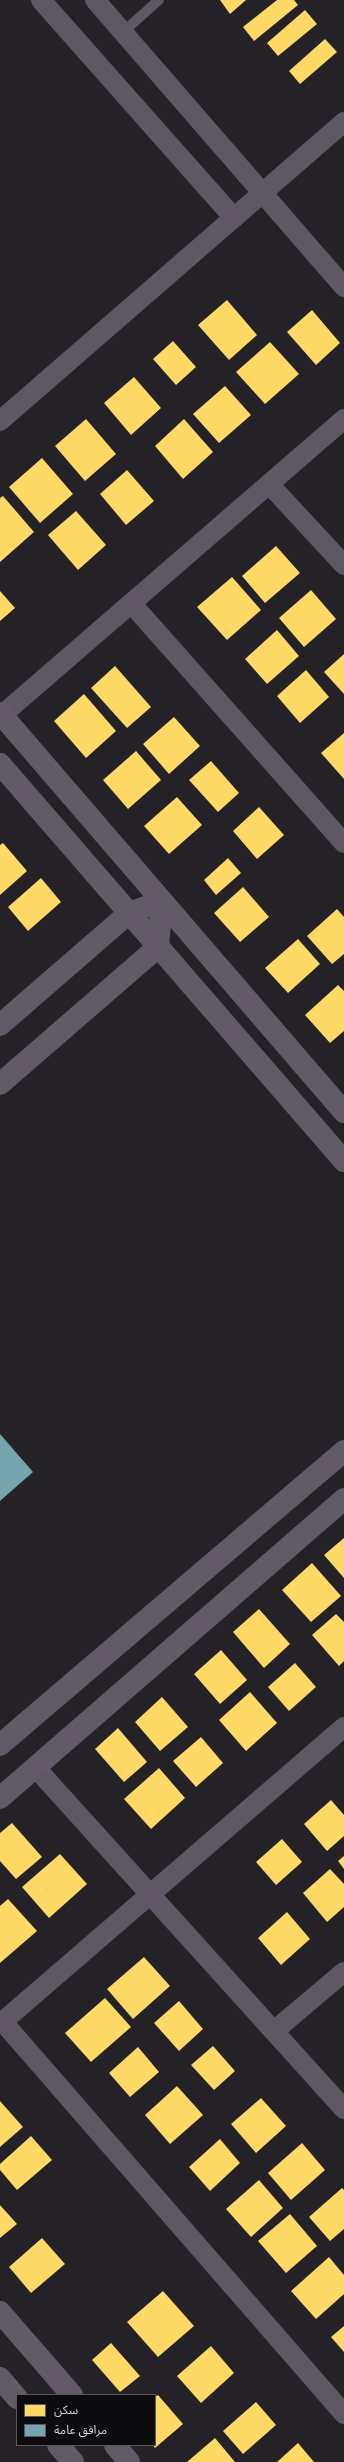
<!DOCTYPE html>
<html>
<head>
<meta charset="utf-8">
<style>
  body { margin:0 }
  #map { position:relative; width:344px; height:2462px; overflow:hidden; background:#242226; font-family:"IBM Plex Sans","Noto Sans Arabic",sans-serif }
  canvas { display:block }
  .legend { position:absolute; left:16px; top:2394px; width:140px; height:52px; box-sizing:border-box; background:#0c0b0e; border:1px solid #5d5b5f; margin:0; padding:5px 7px; list-style:none; font-size:12px; color:#d7d4d9 }
  .legend li { display:flex; align-items:center; gap:8px; height:20px }
  .legend b { width:20px; border:1px solid #5d5b5f }
</style>
</head>
<body>
<div id="map">
<canvas width="344" height="2462"></canvas>
<ul class="legend">
<li><b style="height:11px;background:#ffd966"></b>سكن</li>
<li><b style="height:11px;background:#76a5af"></b>مرافق عامة</li>
</ul>
</div>
<script>
const ctx = document.querySelector('canvas').getContext('2d');
ctx.lineJoin = 'round';
function fill(path, color) { ctx.fillStyle = color; ctx.fill(path, 'evenodd'); }
const poly = rows => new Path2D(rows.map(r => 'M' + r).join(''));
function strokePath(path, color, width, dash) { ctx.strokeStyle = color; ctx.lineWidth = width; ctx.lineCap = dash ? 'butt' : 'round'; ctx.setLineDash(dash || []); ctx.stroke(path); }
const homes = poly([
  [220,0,246,0,230,14],
  [277,0,294,0,298,5,254,41,243,27],
  [305,10,317,24,278,56,267,43],
  [325,39,337,52,300,84,289,71],
  [227,300,257,335,229,360,198,325],
  [312,310,340,343,316,365,287,332],
  [173,341,196,367,176,385,153,359],
  [270,342,299,374,265,404,236,372],
  [134,377,161,408,131,435,104,403],
  [225,386,251,415,219,443,193,414],
  [86,419,116,454,85,481,55,446],
  [184,419,213,452,183,479,155,446],
  [42,458,73,494,40,523,9,487],
  [127,470,154,501,126,525,100,494],
  [3,496,34,532,0,562,0,498],
  [76,511,106,545,78,570,48,535],
  [276,546,300,573,265,603,242,576],
  [232,577,261,610,227,640,197,607],
  [311,590,336,619,304,647,279,618],
  [0,591,15,608,0,621],
  [277,630,299,656,267,684,245,659],
  [344,654,344,694,324,672],
  [115,666,151,707,127,728,91,688],
  [306,670,329,697,300,723,277,696],
  [84,694,116,731,86,758,54,721],
  [174,717,200,746,169,774,143,744],
  [344,733,344,779,321,753],
  [136,751,161,780,128,809,103,780],
  [211,761,239,793,218,812,189,780],
  [177,797,202,825,169,854,144,826],
  [259,807,284,835,257,859,233,831],
  [3,843,27,871,0,895,0,845],
  [228,858,241,873,216,895,204,880],
  [41,878,61,902,28,931,8,907],
  [243,887,269,917,240,942,214,913],
  [337,909,344,917,344,954,332,964,307,936],
  [298,939,320,964,288,993,265,968],
  [338,985,344,991,344,1031,330,1043,305,1015],
  [344,1538,344,1578,324,1555],
  [312,1563,341,1596,311,1622,282,1590],
  [259,1609,290,1644,264,1668,233,1632],
  [336,1614,344,1622,344,1661,339,1666,312,1635],
  [221,1650,247,1680,220,1704,194,1674],
  [295,1663,316,1687,289,1711,268,1687],
  [250,1692,277,1723,246,1751,219,1720],
  [162,1697,188,1727,160,1751,135,1722],
  [118,1728,147,1762,124,1782,95,1749],
  [201,1737,223,1763,196,1787,173,1761],
  [159,1768,185,1798,151,1829,124,1799],
  [331,1800,344,1815,344,1836,327,1851,304,1824],
  [12,1823,42,1857,16,1879,0,1861,0,1833],
  [282,1839,302,1862,276,1885,256,1862],
  [60,1854,87,1884,49,1918,22,1887],
  [344,1856,344,1869,338,1861],
  [330,1869,344,1884,344,1907,327,1922,303,1893],
  [8,1899,37,1931,0,1963,0,1906],
  [287,1912,310,1939,281,1965,258,1938],
  [144,1957,170,1986,133,2019,107,1989],
  [105,1998,131,2027,91,2062,65,2033],
  [179,2001,203,2029,179,2051,154,2023],
  [213,2046,235,2071,214,2090,191,2065],
  [138,2047,159,2072,130,2097,109,2073],
  [177,2086,203,2115,170,2144,145,2115],
  [261,2098,286,2126,256,2153,231,2124],
  [0,2101,23,2127,0,2147],
  [31,2136,52,2160,17,2190,0,2170,0,2164],
  [220,2139,240,2163,210,2191,189,2167],
  [302,2143,325,2170,291,2200,268,2173],
  [259,2180,283,2208,251,2237,226,2209],
  [342,2188,344,2190,344,2229,330,2241,309,2217],
  [0,2205,17,2224,0,2238],
  [290,2214,317,2246,286,2273,258,2241],
  [42,2238,65,2264,31,2293,9,2267],
  [329,2257,344,2275,344,2294,316,2319,291,2291],
  [163,2291,194,2326,158,2357,127,2322],
  [344,2326,344,2352,331,2337],
  [111,2343,140,2376,120,2392,92,2360],
  [211,2346,234,2373,201,2403,177,2376],
  [158,2395,183,2424,155,2448,153,2445,155,2445,155,2397],
  [256,2402,276,2425,243,2454,223,2431],
  [215,2438,235,2462,187,2462],
  [298,2443,314,2462,277,2462]
]);
const public = poly([
  [0,1434,33,1472,0,1501]
]);
const lane = poly([
  [123,32,159,0]
]);
const street = poly([
  [41,0,234,218],
  [95,0,344,287],
  [0,421,344,122],
  [269,484,344,565],
  [131,603,344,843],
  [2,715,344,419],
  [35,1767,344,2109],
  [3,2022,344,2414],
  [0,2024,344,1727],
  [274,2031,344,1972]
]);
const secondary = poly([
  [0,713,344,1112],
  [0,764,344,1161],
  [0,1025,129,913,162,901,158,947,0,1084],
  [0,1745,344,1451],
  [0,1798,344,1499],
  [0,2312,72,2395],
  [0,2378,17,2398],
  [58,2445,73,2462],
  [115,2445,129,2462]
]);
fill(homes, '#ffd966');
fill(public, '#76a5af');
strokePath(lane, '#5f5864', 10);
strokePath(street, '#5f5864', 20);
strokePath(secondary, '#625a67', 22);
</script>
</body>
</html>
